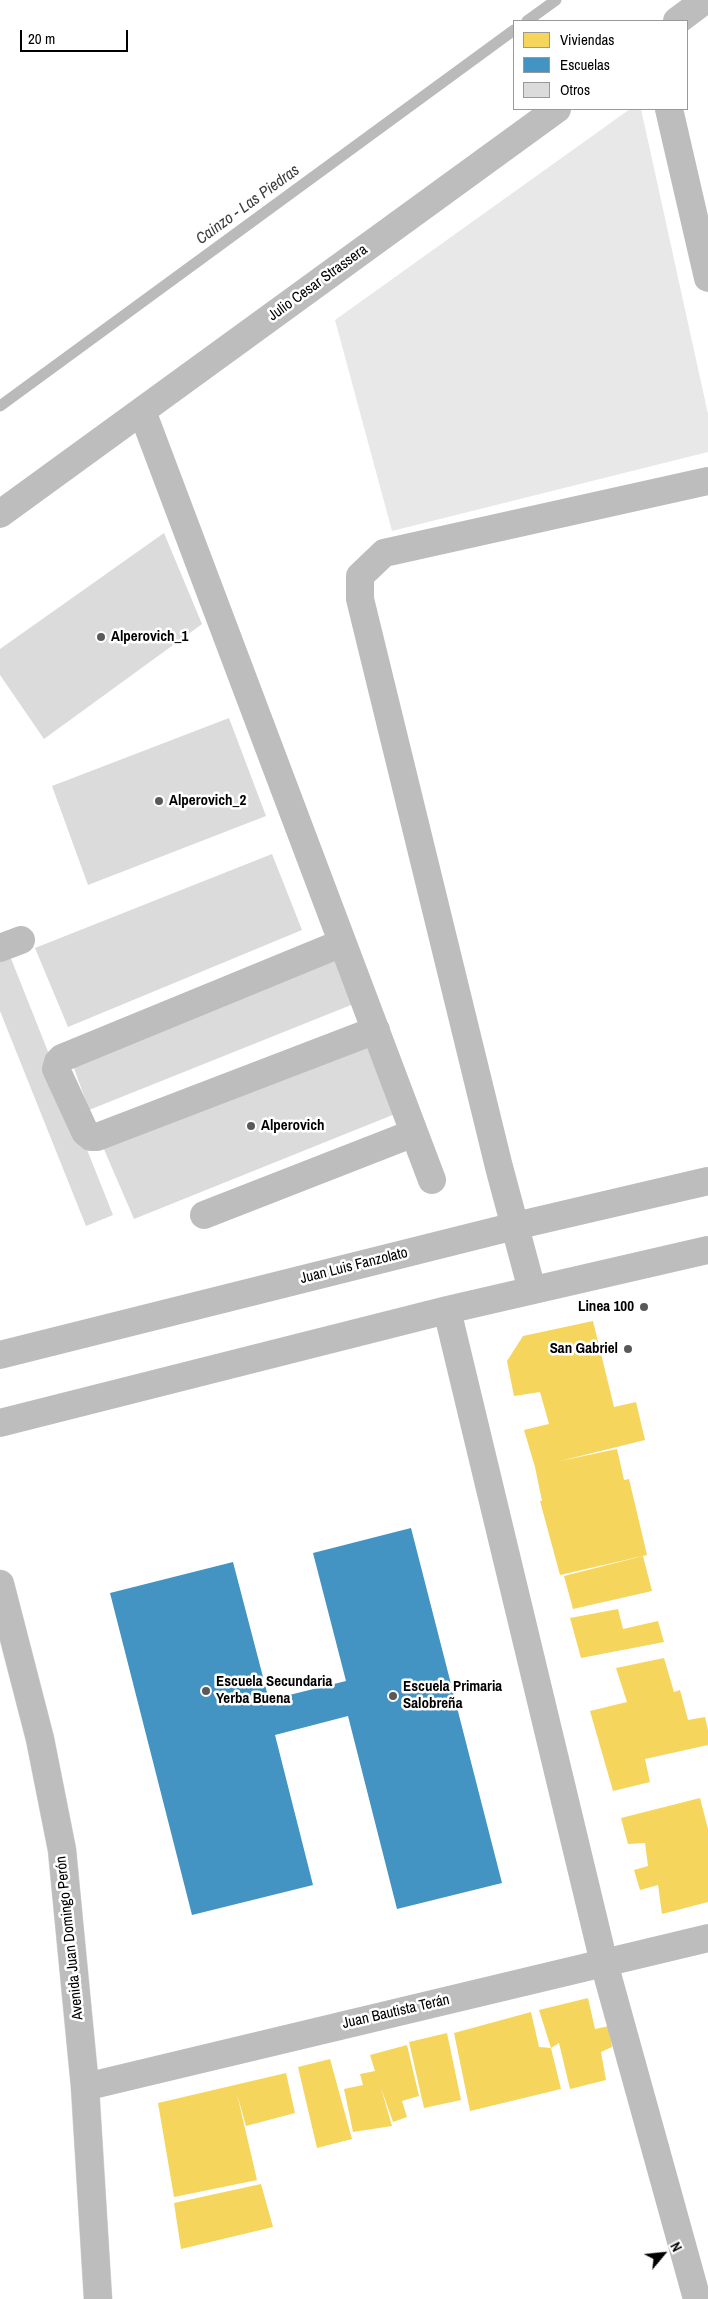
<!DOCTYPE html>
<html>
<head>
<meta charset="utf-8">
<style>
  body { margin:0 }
  #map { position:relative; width:708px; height:2299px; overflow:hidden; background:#fff; font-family:"Archivo Narrow",sans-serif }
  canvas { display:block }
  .legend { position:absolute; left:513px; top:20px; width:175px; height:90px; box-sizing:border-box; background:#fff; border:1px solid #999; margin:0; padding:6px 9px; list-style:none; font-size:15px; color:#000 }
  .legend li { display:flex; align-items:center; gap:10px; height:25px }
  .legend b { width:25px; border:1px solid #999 }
  .north { position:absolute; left:638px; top:2229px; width:50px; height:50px; -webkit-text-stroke:4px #fff; paint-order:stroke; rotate:62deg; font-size:14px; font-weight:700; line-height:20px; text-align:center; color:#000 }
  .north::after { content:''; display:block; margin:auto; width:18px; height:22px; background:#000; clip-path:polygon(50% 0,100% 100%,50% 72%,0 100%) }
  .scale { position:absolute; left:20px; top:30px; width:108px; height:22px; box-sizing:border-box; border:2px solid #000; border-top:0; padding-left:6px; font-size:15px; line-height:18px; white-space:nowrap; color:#000; -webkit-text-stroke:4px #fff; paint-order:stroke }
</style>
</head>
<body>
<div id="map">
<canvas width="708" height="2299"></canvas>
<ul class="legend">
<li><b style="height:14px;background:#f6d55c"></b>Viviendas</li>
<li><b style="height:14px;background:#4393c3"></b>Escuelas</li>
<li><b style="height:14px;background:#dbdbdb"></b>Otros</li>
</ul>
<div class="north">N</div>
<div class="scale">20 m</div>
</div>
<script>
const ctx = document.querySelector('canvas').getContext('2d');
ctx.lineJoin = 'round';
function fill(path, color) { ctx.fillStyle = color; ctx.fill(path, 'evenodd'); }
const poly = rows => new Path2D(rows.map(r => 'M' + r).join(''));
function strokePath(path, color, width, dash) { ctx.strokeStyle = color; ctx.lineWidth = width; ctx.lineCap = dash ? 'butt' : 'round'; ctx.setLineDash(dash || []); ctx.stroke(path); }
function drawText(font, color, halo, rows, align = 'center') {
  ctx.font = font + ' "Archivo Narrow",sans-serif'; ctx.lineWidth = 5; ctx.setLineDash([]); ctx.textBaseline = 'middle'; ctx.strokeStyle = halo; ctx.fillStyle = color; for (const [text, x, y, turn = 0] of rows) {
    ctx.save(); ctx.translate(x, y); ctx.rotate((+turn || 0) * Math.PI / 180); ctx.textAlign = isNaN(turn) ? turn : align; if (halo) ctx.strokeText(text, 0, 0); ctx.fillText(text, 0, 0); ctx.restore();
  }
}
const green = poly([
  [630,109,641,109,708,414,708,452,392,531,335,320]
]);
const homes = poly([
  [593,1321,614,1407,636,1402,645,1440,560,1461,617,1449,624,1480,629,1479,647,1555,560,1575,540,1501,542,1501,535,1467,524,1430,549,1424,540,1392,514,1396,507,1361,523,1336],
  [643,1556,652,1591,573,1609,564,1576],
  [618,1609,623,1629,658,1621,664,1642,581,1658,570,1618],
  [664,1658,674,1692,680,1690,688,1720,705,1717,708,1730,708,1745,645,1759,650,1782,613,1791,590,1711,627,1702,616,1668],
  [700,1798,708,1829,708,1902,662,1914,658,1885,640,1890,634,1870,648,1866,645,1843,628,1844,621,1818],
  [588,1998,595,2029,609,2026,612,2047,601,2052,606,2080,570,2089,559,2043,551,2048,561,2089,470,2111,454,2033,531,2012,539,2047,551,2048,539,2010],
  [447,2033,461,2100,424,2108,409,2042],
  [407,2045,419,2096,402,2101,407,2117,393,2122,381,2088,392,2126,353,2132,344,2089,363,2085,360,2074,375,2071,370,2055],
  [330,2059,352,2139,317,2148,298,2067],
  [286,2073,295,2113,246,2126,237,2094,257,2180,174,2197,158,2103],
  [261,2184,273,2227,181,2249,174,2203]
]);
const schools = poly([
  [411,1528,502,1883,397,1909,348,1716,275,1735,313,1885,192,1915,110,1593,233,1562,269,1700,346,1681,313,1553]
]);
const stream = poly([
  [527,21,556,0],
  [0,406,514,30]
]);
const building = poly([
  [164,533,202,624,44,739,0,675,0,649],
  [229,718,266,816,88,885,52,786],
  [272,854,302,930,68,1027,35,948],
  [8,951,113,1215,86,1226,0,1011,0,955],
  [333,952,356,1003,89,1110,70,1057],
  [365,1040,400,1112,134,1219,100,1140]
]);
const minor = poly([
  [677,21,705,0],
  [669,109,708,278],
  [142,411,432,1180],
  [0,514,557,109],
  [342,943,62,1058,58,1062,56,1069,85,1132,91,1137,97,1137,376,1030],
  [0,948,21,940],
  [204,1215,414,1133],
  [532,1290,499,1167,360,599,360,576,384,553,708,481],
  [447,1310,604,1963,697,2299],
  [0,1355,515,1226,708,1181],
  [0,1423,447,1310,708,1250],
  [85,2087,708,1938]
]);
const major = poly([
  [0,1584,40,1739,62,1850,85,2087,98,2299]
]);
const markers = [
  [101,637,5,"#595959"],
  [159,801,5,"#595959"],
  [251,1126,5,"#595959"],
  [644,1307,5,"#595959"],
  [628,1349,5,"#595959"],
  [206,1691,5,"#595959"],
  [393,1696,5,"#595959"]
];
const streetNames = [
  ["Julio Cesar Strassera",318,283,-36],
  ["Juan Luis Fanzolato",354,1266,-14],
  ["Avenida Juan Domingo Perón",70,1938,-96],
  ["Juan Bautista Terán",396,2012,-13]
];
const poiNames = [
  ["Alperovich_1",111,637],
  ["Alperovich_2",169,801],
  ["Alperovich",261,1126],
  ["Linea 100",634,1307,"right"],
  ["San Gabriel",618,1349,"right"],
  ["Escuela Secundaria",216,1682],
  ["Yerba Buena",216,1699],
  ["Escuela Primaria",403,1687],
  ["Salobreña",403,1704]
];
const waterNames = [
  ["Cainzo - Las Piedras",248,205,-36]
];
fill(green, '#e8e8e8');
fill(homes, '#f6d55c');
fill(schools, '#4393c3');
strokePath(stream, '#bababa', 11);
fill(building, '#dbdbdb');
strokePath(major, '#dbdbdb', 29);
strokePath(minor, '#bdbdbd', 28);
strokePath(major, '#bdbdbd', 28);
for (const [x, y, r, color] of markers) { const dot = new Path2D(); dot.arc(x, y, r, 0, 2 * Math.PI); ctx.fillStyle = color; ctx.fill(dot); strokePath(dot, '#fff', 2); }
drawText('15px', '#000', '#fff', streetNames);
drawText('bold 15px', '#000', '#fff', poiNames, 'left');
drawText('italic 16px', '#3d3d3d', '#fff', waterNames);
</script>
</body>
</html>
